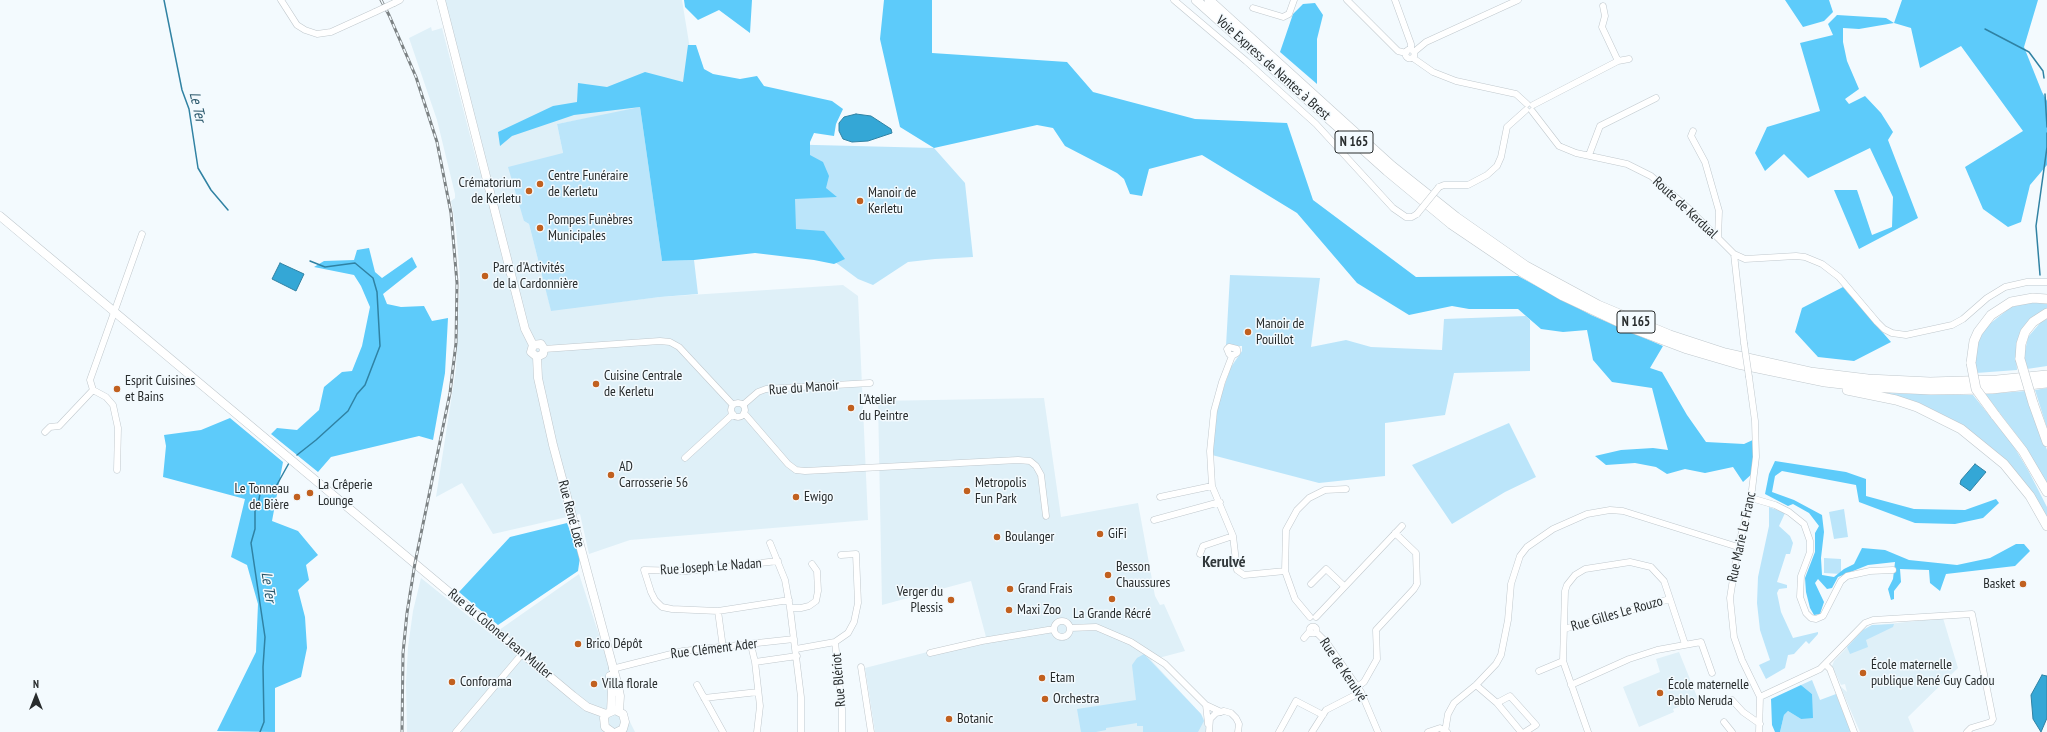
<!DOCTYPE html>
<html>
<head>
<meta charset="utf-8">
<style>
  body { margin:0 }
  #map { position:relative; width:2047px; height:732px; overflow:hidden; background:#f3fafe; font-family:"PT Sans Narrow",sans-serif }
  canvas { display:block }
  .north { position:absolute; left:16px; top:676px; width:40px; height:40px; -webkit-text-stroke:3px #f3fafe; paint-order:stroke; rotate:0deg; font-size:11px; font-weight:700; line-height:16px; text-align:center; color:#282c2d }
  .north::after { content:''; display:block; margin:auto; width:14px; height:18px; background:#282c2d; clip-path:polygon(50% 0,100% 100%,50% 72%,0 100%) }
</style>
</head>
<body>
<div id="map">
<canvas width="2047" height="732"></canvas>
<div class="north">N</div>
</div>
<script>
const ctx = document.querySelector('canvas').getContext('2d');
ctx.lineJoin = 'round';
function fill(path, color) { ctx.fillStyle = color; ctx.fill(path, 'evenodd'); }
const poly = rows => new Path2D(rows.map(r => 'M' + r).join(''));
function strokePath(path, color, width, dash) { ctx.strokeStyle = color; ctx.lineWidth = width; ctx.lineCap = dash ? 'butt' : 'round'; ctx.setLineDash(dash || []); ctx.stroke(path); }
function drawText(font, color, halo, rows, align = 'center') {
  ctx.font = font + ' "PT Sans Narrow",sans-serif'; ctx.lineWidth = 3; ctx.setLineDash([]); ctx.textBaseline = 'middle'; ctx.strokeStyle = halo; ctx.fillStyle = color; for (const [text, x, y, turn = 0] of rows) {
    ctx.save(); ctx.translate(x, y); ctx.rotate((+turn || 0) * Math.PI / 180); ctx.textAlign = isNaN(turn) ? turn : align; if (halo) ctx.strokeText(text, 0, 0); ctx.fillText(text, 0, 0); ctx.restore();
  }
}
const built = poly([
  [441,0,682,0,698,98,557,124,563,153,524,221,529,224,551,310,660,297,843,285,858,296,868,520,630,540,589,554,580,514,493,534,462,483,436,497,456,369,460,279,456,228,451,201,455,198,455,194,437,120,409,38,431,27,432,31,442,28,479,170,483,165],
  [1044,398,1061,517,1138,503,1155,596,1160,605,1164,604,1185,651,1151,660,1201,714,1212,732,875,732,865,668,986,637,971,581,882,605,878,401],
  [579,574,623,708,635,732,407,732,406,683,408,647,413,611,421,578,492,635],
  [1943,618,1958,668,1908,717,1914,732,1860,732,1840,686,1847,692,1845,684,1841,685,1832,666,1834,661,1864,630,1870,626],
  [1679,652,1698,699,1673,709,1674,712,1639,727,1623,687,1660,672,1656,659]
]);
const green = poly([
  [640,107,662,261,694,260,698,294,660,297,551,311,529,224,524,221,508,167,563,153,557,124],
  [776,144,934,148,965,183,973,257,935,259,908,262,873,285,858,279,835,262,780,252],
  [1230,275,1320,278,1311,347,1346,340,1371,347,1442,350,1444,319,1526,316,1530,320,1530,371,1454,373,1445,415,1385,423,1385,476,1319,483,1212,455,1218,404,1231,367,1242,351,1242,346,1226,346],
  [2033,302,2047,302,2047,311,2036,316,2016,353,2017,370,1976,373,1975,351,1979,338,1987,326,2011,307],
  [2047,319,2047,366,2027,369,2024,356,2028,337,2041,322],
  [2047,388,2047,428,2035,390],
  [2026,391,2047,450,2047,486,2022,442,1985,394],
  [1883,393,1973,395,2013,445,2028,470,2047,507,2047,521,1978,438],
  [1509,423,1536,477,1505,492,1452,524,1412,465],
  [1769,507,1785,513,1779,526,1790,536,1793,543,1790,554,1786,554,1777,582,1787,585,1787,588,1779,589,1777,593,1781,612,1793,638,1818,632,1818,634,1809,644,1806,641,1794,654,1788,655,1785,668,1766,679,1759,665,1770,660,1760,630,1757,603,1758,577,1769,526],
  [1844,509,1848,537,1834,539,1829,512],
  [1824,558,1841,559,1841,574,1824,573],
  [1894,624,1893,627,1866,640,1868,647,1850,654,1847,647,1863,630,1872,625],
  [1144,654,1201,714,1204,721,1198,732,1143,732,1143,726,1137,726,1137,723,1106,728,1106,730,1096,732,1081,732,1077,709,1136,700,1132,665,1137,658],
  [1812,680,1820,700,1836,694,1851,732,1780,732,1784,715,1788,711,1801,719,1812,694,1801,685]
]);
const forest = poly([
  [684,0,752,0,750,33,719,10,698,20,685,7],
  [884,0,932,0,932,53,1067,62,1093,92,1195,119,1287,123,1313,200,1416,277,1518,276,1591,315,1663,346,1650,368,1662,372,1687,415,1706,442,1744,444,1755,439,1754,472,1743,482,1733,467,1705,473,1685,469,1667,474,1656,467,1635,463,1606,465,1595,456,1621,450,1653,448,1668,450,1652,388,1612,382,1593,360,1587,330,1563,332,1541,329,1518,309,1469,309,1452,306,1409,315,1357,283,1297,213,1202,155,1149,169,1142,196,1130,194,1124,179,1117,173,1065,146,1053,128,1037,125,934,148,900,127,880,39],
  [1785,0,1829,0,1833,12,1824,21,1803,27],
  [1902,0,2038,0,2024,47,2042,92,2047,101,2047,165,2030,185,2021,222,2008,227,1983,209,1965,167,2023,131,1961,46,1920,68,1911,28,1894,23,1859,29,1843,28,1843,42,1847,61,1859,89,1845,99,1849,104,1865,96,1881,113,1893,132,1888,140,1918,218,1859,249,1834,190,1857,190,1872,235,1892,227,1893,197,1870,148,1808,178,1784,154,1765,171,1755,153,1767,127,1820,111,1800,43,1833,35,1828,24,1837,15,1886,18,1894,23],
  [1315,3,1323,15,1317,39,1317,84,1280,52,1293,14,1303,4],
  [688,45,696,45,704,69,713,74,740,79,757,76,764,86,832,101,843,109,836,124,834,136,814,133,810,142,810,155,823,162,829,176,826,188,837,197,795,199,796,229,824,231,845,259,834,264,814,260,755,253,694,260,662,261,640,107,574,115,512,136,500,146,498,132,553,106,577,102,578,83,607,87,645,72,683,82],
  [369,248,375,272,382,278,412,257,417,267,383,294,387,304,401,307,424,306,432,321,448,318,445,373,433,440,419,436,331,457,318,472,271,434,277,428,297,430,319,410,324,387,342,372,352,371,362,346,370,307,361,286,354,275,314,267,324,261,354,260,357,250],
  [1843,287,1891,342,1854,361,1818,357,1795,332,1802,308],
  [230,418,283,462,272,521,298,531,318,555,306,565,309,580,298,590,305,617,307,648,301,677,275,688,275,732,217,731,256,652,258,604,247,565,231,557,245,499,163,477,166,446,164,435,201,430],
  [1775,461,1846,472,1866,479,1866,496,1914,509,1965,510,1996,499,1999,503,1983,518,1955,524,1915,523,1859,502,1856,485,1782,471,1775,476,1772,492,1794,500,1822,515,1824,532,1821,558,1822,575,1834,577,1844,569,1854,564,1862,548,1885,550,1909,560,1957,565,1990,558,2016,544,2024,544,2030,551,2015,566,1946,574,1940,591,1930,583,1929,570,1900,569,1901,582,1894,591,1894,599,1891,600,1888,589,1893,579,1895,562,1868,565,1838,577,1832,588,1827,589,1818,579,1815,583,1824,602,1820,614,1814,615,1810,608,1806,592,1805,578,1815,552,1815,533,1819,526,1809,513,1793,504,1788,506,1765,494,1769,474],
  [567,523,580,557,578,571,498,625,459,592,510,537],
  [1801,685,1812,694,1813,718,1801,719,1788,711,1784,715,1780,732,1775,732,1772,725,1771,699]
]);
const water = poly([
  [856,114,871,116,891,129,892,133,868,141,852,142,843,139,839,131,839,123,844,117,856,114],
  [280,263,304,274,296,291,272,279,280,263],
  [1975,464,1986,472,1970,491,1960,484,1961,480,1975,464],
  [2042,675,2047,676,2047,718,2041,732,2033,719,2031,695,2042,675]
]);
const stream = poly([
  [164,0,182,90,189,109,198,168,211,190,228,210],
  [1985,29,2029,52,2043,71,2044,78],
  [2045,94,2047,127],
  [2040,275,2036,226,2047,147,2047,133],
  [297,455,316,440,348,411,357,394,365,385,380,346,377,292,373,278,355,263,325,267,310,261],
  [260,732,264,722,263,667,265,637,251,543,255,529,255,511,258,504,261,489,265,488,274,490,289,463]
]);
const minor = poly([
  [281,0,297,25,305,30,317,34,331,32,375,12],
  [1174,0,1246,61,1316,124,1393,208,1406,217,1412,217,1417,214],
  [1347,0,1398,51,1406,53],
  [1395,0,1411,44,1411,49],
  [394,3,400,0],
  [1603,6,1605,16,1602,27,1618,61],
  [1253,8,1283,17,1289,14,1294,0],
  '1405.5 54a4.5 4.5 0 1 1 9 0a4.5 4.5 0 1 1-9 0Z',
  [1414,52,1426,42,1518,0],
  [1413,58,1433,72,1456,81,1516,94,1527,104],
  [1533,105,1618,61,1629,59],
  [1532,111,1559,146,1576,153,1627,164,1651,176,1688,208,1734,254,1745,259,1796,256,1805,257,1822,264,1839,277,1877,322,1884,329,1892,333,1906,335,1952,325,1963,319,1987,298,2005,287,2027,282,2047,282],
  [1693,131,1691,136,1705,162,1719,211,1718,238],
  [1589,155,1600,126,1656,98],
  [1439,187,1444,185,1468,185,1487,175,1497,166,1501,157,1507,127,1526,110],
  [1734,254,1744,343],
  [544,349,660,341,670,342,679,347,733,405],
  [1232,356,1229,354,1227,349,1229,347,1237,349,1237,353,1232,356,1222,382,1214,411,1210,451,1212,486,1233,536,1237,570,1244,575,1285,571],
  [1749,377,1755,421,1756,457,1751,498,1738,547,1730,598,1734,637,1742,660,1760,697,1759,732],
  '731 410a7 7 0 1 1 14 0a7 7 0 1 1-14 0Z',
  [743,405,758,392,766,389,870,383],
  [744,413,788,464,796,470,805,471,1018,460,1030,461,1036,466,1041,475,1046,516],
  [45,432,50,427,59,426,93,390],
  [685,458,733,414],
  [117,470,118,428,113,405,106,397,93,390,90,380,142,234],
  [1160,497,1212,486],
  [1751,498,1775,505,1789,512,1804,524,1810,541,1810,552,1801,576,1800,597,1806,613,1811,618,1816,619,1823,616,1841,581,1847,576,1870,571,1893,570],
  [1154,520,1220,502],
  [770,543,785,580,790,608,801,697,801,732],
  [1200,554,1203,546,1233,536],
  [778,561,687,571,644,570,651,592,655,600,662,607,672,609,718,611,789,600],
  [1311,584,1326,569,1344,586],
  [790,608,801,608,809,606,816,601,818,591,817,571,812,564],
  [718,611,723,648],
  [1310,617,1295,599,1285,571,1286,530,1297,510,1309,498,1325,490,1346,489],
  [1316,617,1402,526],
  '1054 629a8 8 0 1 1 16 0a8 8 0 1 1-16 0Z',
  '1309.5 630a3.5 3.5 0 1 1 7 0a3.5 3.5 0 1 1-7 0Z',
  [1070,628,1096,627,1131,642,1165,664,1206,705,1221,712],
  [1564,629,1670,599],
  [1316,632,1327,643,1361,692,1378,732],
  [1304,638,1310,631],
  [835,642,842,709,842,732],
  [751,645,755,662,760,706,757,732],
  [796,649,835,642,848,633,854,622,858,603,856,554,841,555],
  [930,653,982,641,1054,629],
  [755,662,797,656],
  [1826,665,1830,669,1854,732],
  [861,667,871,732],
  [612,669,683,651,794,639],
  [1539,671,1563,661],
  [697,685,723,732],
  [1476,685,1497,703,1521,732],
  [1571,685,1629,659,1657,650,1701,642,1712,673],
  [1357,687,1364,682,1377,659,1376,630,1414,589,1417,584,1416,553,1395,533],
  [1760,697,1820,669,1865,623,1873,620,1972,614,1993,719,1991,722,1971,728,1967,732],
  [704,698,758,692],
  [1732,700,1743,712,1760,724],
  [1497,703,1510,696,1536,725,1525,732],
  [1206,705,1208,724],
  [1724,722,1732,732],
  [456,732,522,654],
  [1209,732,1210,719,1216,713,1224,711,1231,713,1236,718,1239,724,1238,732],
  [1279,732,1296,701,1323,715],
  [1312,732,1326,710,1361,692],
  [1428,732,1440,728,1447,732],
  [1445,732,1448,714,1454,703,1476,685,1496,664,1501,655,1508,620,1511,584,1520,556,1527,547,1553,529,1587,514,1610,510,1623,511,1738,547],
  [1588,732,1563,661,1565,591,1567,585,1575,575,1585,569,1630,562,1651,567,1664,581,1685,644]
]);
const major = poly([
  [441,0,525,329,533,345],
  [0,216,573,696,587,707,606,714],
  [533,345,541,344,544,349,543,354,537,357],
  [533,345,531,352,537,357],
  [537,357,538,378,553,445,618,686,620,696,619,711],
  [610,676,612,692,611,711],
  [612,732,605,727,604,718,606,714,615,710,623,714,625,722,623,729,617,732]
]);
const highway = poly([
  [1196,0,1387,171,1451,224,1522,272,1563,296,1629,327,1687,349,1738,364,1825,382,1868,387,1931,390,1992,389,2047,383],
  [1209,0,1392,166,1456,217,1526,266,1598,305,1670,335,1725,353,1810,372,1868,379,1930,382,1997,380,2047,375],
  [2020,359,2021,344,2025,332,2033,322,2047,313],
  [1971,363,1974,341,1978,332,1991,315,2011,302,2033,298,2047,299],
  [1847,390,1896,400,1917,407,1961,429,2004,464,2030,496,2047,526],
  [2033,403,2047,442],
  [1995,415,2023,451,2047,492]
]);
const rail = poly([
  [381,0,389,15,416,77,437,142,451,213,457,283,456,343,450,393,415,563,407,613,403,653,402,732]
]);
const minorBridge = poly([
  [375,12,394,3],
  [1417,214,1439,187],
  [1744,343,1749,377]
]);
const highwayBridge = poly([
  [2020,359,2033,403],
  [1971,363,1976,389,1995,415]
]);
const markers = [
  [540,184,4,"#c1601f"],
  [529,191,4,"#c1601f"],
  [860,201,4,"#c1601f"],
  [540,228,4,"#c1601f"],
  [485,276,4,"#c1601f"],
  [1248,332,4,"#c1601f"],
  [596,384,4,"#c1601f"],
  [117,389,4,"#c1601f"],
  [851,408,4,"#c1601f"],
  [611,475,4,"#c1601f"],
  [967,491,4,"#c1601f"],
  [310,493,4,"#c1601f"],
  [297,497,4,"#c1601f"],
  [796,497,4,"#c1601f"],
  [1100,534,4,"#c1601f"],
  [997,537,4,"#c1601f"],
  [1108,575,4,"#c1601f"],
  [2023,584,4,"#c1601f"],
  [1010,589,4,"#c1601f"],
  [1112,599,4,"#c1601f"],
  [951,600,4,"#c1601f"],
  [1009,610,4,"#c1601f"],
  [578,644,4,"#c1601f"],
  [1863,673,4,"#c1601f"],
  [1042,678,4,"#c1601f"],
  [452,682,4,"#c1601f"],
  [594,684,4,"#c1601f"],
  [1660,693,4,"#c1601f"],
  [1045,699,4,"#c1601f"],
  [949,719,4,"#c1601f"]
];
const shields = [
  [1354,142,38],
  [1636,322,38]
];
const shieldNames = [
  ["N 165",1354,142],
  ["N 165",1636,322]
];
const streetNames = [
  ["Voie Express de Nantes à Brest",1273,68,42],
  ["Route de Kerdual",1685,208,43],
  ["Rue du Manoir",804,388,-4],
  ["Rue René Lote",571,514,75],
  ["Rue Marie Le Franc",1742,537,-78],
  ["Rue Joseph Le Nadan",711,567,-4],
  ["Rue Gilles Le Rouzo",1617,614,-16],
  ["Rue du Colonel Jean Muller",500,634,40],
  ["Rue Clément Ader",714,649,-7],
  ["Rue de Kerulvé",1343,670,56],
  ["Rue Blériot",839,680,-95]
];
const poiNames = [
  ["Centre Funéraire",548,176],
  ["de Kerletu",548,192],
  ["Crématorium",521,183,"right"],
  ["de Kerletu",521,199,"right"],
  ["Manoir de",868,193],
  ["Kerletu",868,209],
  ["Pompes Funèbres",548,220],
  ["Municipales",548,236],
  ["Parc d'Activités",493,268],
  ["de la Cardonnière",493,284],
  ["Manoir de",1256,324],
  ["Pouillot",1256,340],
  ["Cuisine Centrale",604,376],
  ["de Kerletu",604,392],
  ["Esprit Cuisines",125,381],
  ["et Bains",125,397],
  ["L'Atelier",859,400],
  ["du Peintre",859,416],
  ["AD",619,467],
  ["Carrosserie 56",619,483],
  ["Metropolis",975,483],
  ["Fun Park",975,499],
  ["La Crêperie",318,485],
  ["Lounge",318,501],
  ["Le Tonneau",289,489,"right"],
  ["de Bière",289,505,"right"],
  ["Ewigo",804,497],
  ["GiFi",1108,534],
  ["Boulanger",1005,537],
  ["Besson",1116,567],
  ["Chaussures",1116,583],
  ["Basket",2015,584,"right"],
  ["Grand Frais",1018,589],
  ["Verger du",943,592,"right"],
  ["Plessis",943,608,"right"],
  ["Maxi Zoo",1017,610],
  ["La Grande Récré",1112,614,"center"],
  ["Brico Dépôt",586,644],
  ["École maternelle",1871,665],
  ["publique René Guy Cadou",1871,681],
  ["Etam",1050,678],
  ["Conforama",460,682],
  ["Villa florale",602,684],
  ["École maternelle",1668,685],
  ["Pablo Neruda",1668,701],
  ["Orchestra",1053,699],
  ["Botanic",957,719]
];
const waterNames = [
  ["Le Ter",197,107,77],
  ["Le Ter",268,587,81]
];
const quarterNames = [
  ["Kerulvé",1224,562]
];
fill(built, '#dff0f8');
fill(green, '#bbe5fa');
fill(forest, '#5dcbfa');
fill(water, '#34a7d6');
strokePath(water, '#3082a3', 1);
strokePath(stream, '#3082a3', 1.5);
strokePath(minor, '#c0c8cd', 7);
strokePath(major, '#c0c8cd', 9);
strokePath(highway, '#c0c8cd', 10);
strokePath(minor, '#fff', 6);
strokePath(major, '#fff', 8);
strokePath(highway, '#fff', 9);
strokePath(rail, '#7c8284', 3);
strokePath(rail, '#f3fafe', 1.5, [4.5]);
strokePath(minorBridge, '#c0c8cd', 7, []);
strokePath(highwayBridge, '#c0c8cd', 10, []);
strokePath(minorBridge, '#fff', 6);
strokePath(highwayBridge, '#fff', 9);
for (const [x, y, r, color] of markers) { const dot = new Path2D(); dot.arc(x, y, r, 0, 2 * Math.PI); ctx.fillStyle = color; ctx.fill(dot); strokePath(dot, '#f3fafe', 1.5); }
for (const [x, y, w] of shields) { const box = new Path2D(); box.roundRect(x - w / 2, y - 11, w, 22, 3); ctx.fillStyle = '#f3fafe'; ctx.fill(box); strokePath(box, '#282c2d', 1); }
drawText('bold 13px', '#282c2d', null, shieldNames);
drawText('14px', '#282c2d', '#f3fafe', streetNames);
drawText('14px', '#282c2d', '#f3fafe', poiNames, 'left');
drawText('italic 15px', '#275569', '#f3fafe', waterNames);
drawText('bold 16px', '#31383b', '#f3fafe', quarterNames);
</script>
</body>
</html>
